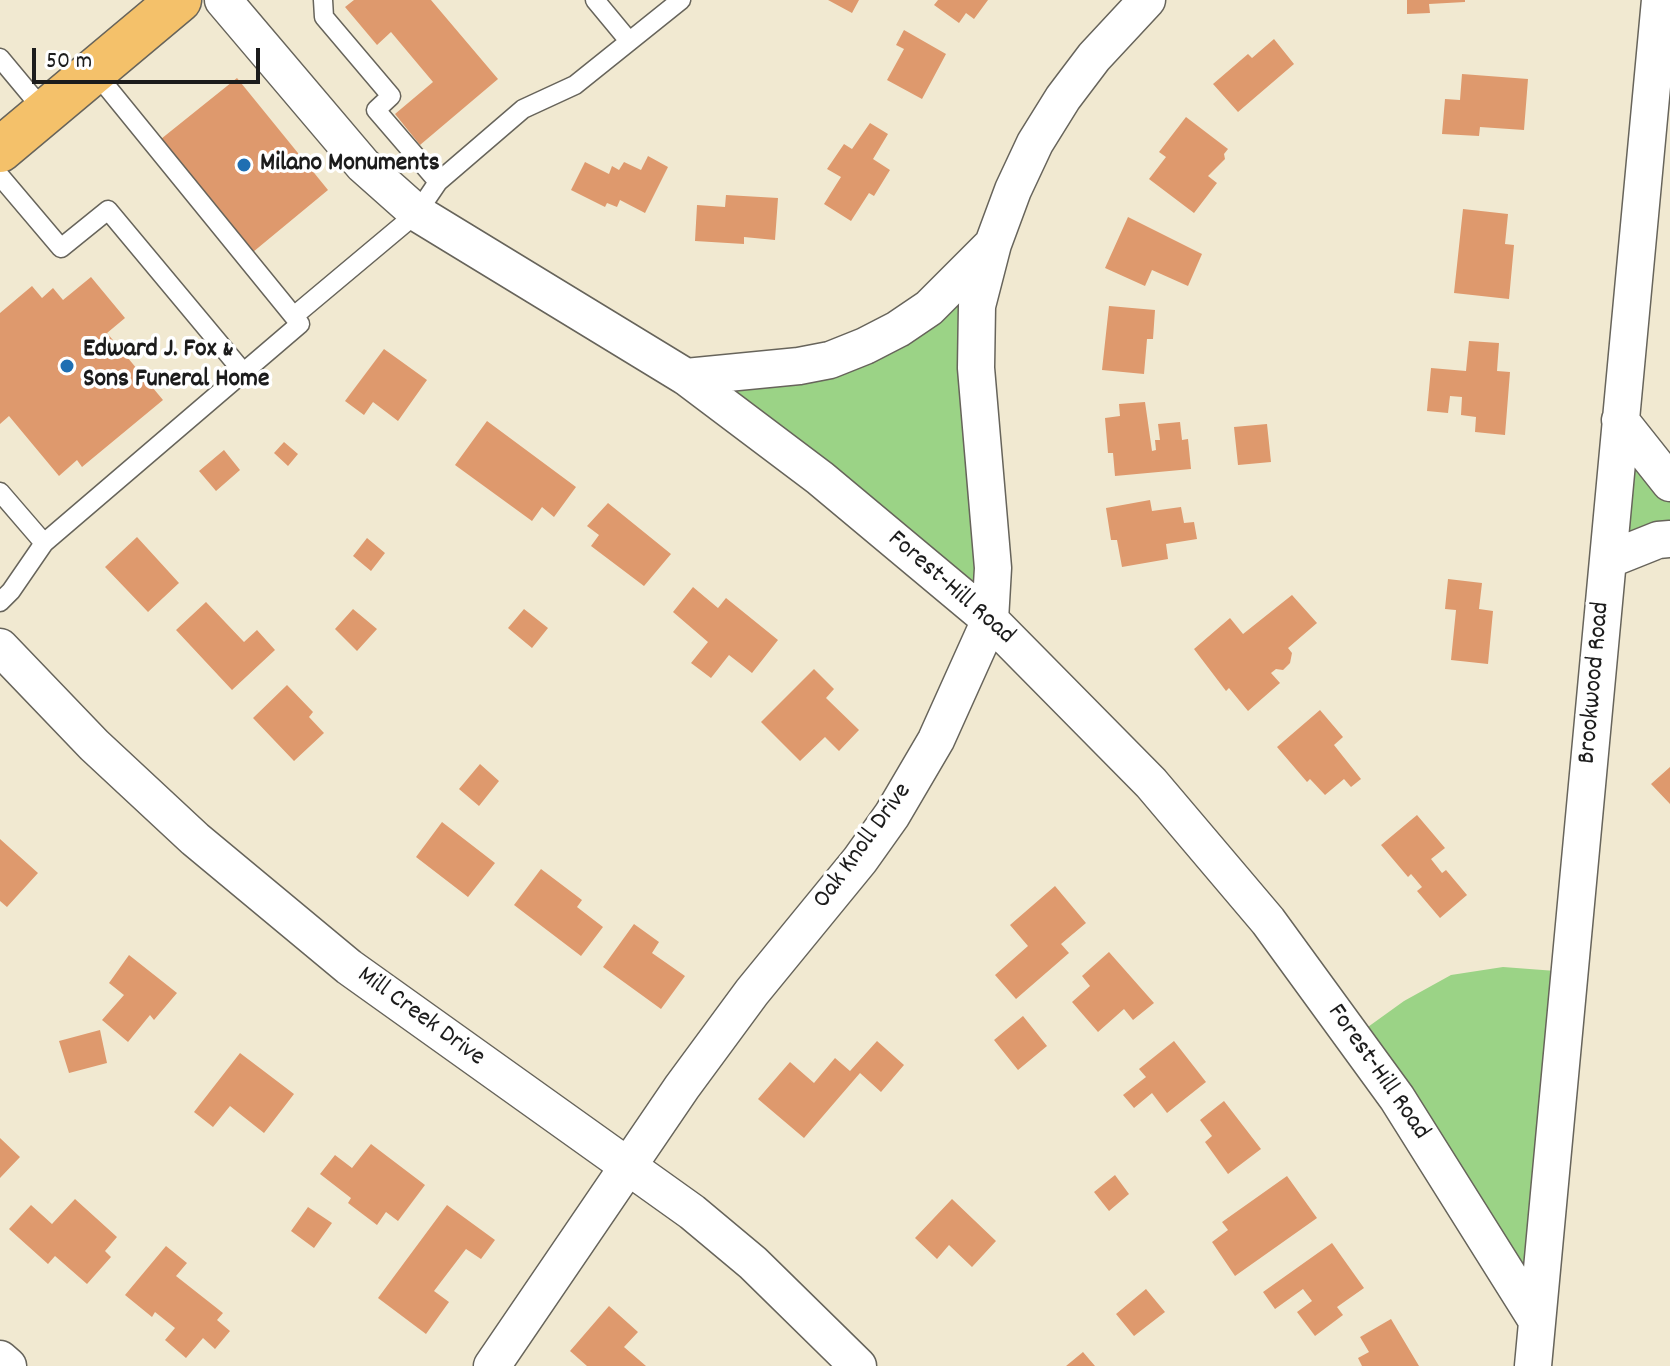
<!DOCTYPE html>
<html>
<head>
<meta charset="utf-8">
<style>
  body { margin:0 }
  #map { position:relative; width:1670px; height:1366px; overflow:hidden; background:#f1e9d1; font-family:Dekko,sans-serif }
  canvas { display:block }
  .scale { position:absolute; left:32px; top:48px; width:228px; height:36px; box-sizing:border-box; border:4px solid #1c1c1c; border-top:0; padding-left:10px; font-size:24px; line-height:28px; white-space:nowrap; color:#1c1c1c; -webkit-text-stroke:6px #fff; paint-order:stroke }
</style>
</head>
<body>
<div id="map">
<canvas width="1670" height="1366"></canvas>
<div class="scale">50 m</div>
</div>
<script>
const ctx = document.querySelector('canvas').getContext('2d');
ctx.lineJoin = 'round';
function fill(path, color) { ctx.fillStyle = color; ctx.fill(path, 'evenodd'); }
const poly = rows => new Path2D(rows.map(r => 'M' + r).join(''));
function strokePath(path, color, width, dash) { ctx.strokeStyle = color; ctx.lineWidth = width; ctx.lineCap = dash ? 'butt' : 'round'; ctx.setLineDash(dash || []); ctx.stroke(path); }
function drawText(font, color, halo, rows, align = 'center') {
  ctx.font = font + ' Dekko,sans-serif'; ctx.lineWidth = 7; ctx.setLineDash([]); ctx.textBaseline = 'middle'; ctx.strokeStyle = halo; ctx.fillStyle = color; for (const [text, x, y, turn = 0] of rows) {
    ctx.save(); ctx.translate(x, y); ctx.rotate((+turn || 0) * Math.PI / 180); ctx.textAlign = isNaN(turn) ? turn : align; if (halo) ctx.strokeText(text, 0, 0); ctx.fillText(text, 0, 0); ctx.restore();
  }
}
const green = poly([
  [993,244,990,620,686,377,830,360],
  [1620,420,1670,483,1670,539,1608,560],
  [1503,967,1569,972,1537,1321,1354,1037,1404,1001,1451,975]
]);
const building = poly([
  [354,0,431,0,498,79,420,145,395,114,433,82,391,32,377,45,345,7],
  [828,0,859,0,852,13],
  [938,0,988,0,974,19,966,13,959,23,934,5],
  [1407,0,1465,0,1465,2,1429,4,1430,13,1407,14],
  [904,30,946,54,922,99,887,80,904,49,896,45],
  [1274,39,1294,64,1238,112,1213,84,1248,54,1252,58],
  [1462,74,1528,79,1524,130,1480,127,1479,136,1442,134,1445,99,1460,100],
  [237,78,328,190,253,252,161,139],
  [1186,117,1228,149,1224,154,1225,159,1208,176,1217,183,1194,213,1149,179,1166,157,1159,152],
  [870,123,888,134,873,159,890,170,874,196,869,193,851,221,824,204,841,177,827,169,844,144,852,149],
  [648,156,668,167,645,213,620,200,617,207,607,203,605,207,571,190,585,162,609,174,612,166,619,170,624,162,641,170],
  [726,195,778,198,775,240,744,237,744,244,695,241,697,205,725,207],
  [1463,209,1508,214,1505,244,1514,245,1509,299,1454,293],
  [1128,217,1202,254,1188,286,1152,270,1145,286,1105,268],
  [91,277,125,318,107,333,163,400,82,467,77,460,59,476,9,416,0,424,0,313,32,286,42,298,53,288,63,300],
  [1109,306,1155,310,1153,339,1147,339,1144,374,1102,370],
  [1469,341,1499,343,1497,371,1510,372,1505,435,1475,432,1476,417,1461,415,1462,397,1450,396,1448,413,1427,411,1431,368,1466,371],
  [384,349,427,380,398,421,373,402,364,415,345,401],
  [1145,402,1152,451,1156,450,1155,440,1160,440,1158,424,1180,422,1182,440,1188,439,1191,469,1115,476,1113,453,1108,453,1105,418,1120,416,1119,404],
  [487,421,576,487,554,517,542,507,532,521,455,465],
  [1267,424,1271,462,1238,465,1234,427],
  [284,442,298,454,288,466,274,453],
  [224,450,240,470,216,491,199,471],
  [1150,500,1152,511,1181,507,1184,523,1194,522,1197,539,1166,544,1168,559,1122,567,1117,540,1111,540,1106,508],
  [608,503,671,554,644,586,591,546,599,535,587,526],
  [137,537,179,583,148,612,105,567],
  [367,538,385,553,371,571,353,556],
  [1448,579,1482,583,1479,609,1493,611,1488,664,1451,660,1456,610,1445,609],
  [693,587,718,608,726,598,778,640,752,673,729,655,711,678,691,663,708,642,673,612],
  [1292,595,1317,623,1288,648,1292,653,1290,663,1283,670,1276,669,1271,673,1280,683,1248,711,1229,688,1226,691,1194,649,1230,618,1243,634],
  [206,602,244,642,257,630,275,650,232,690,176,630],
  [353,609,377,629,357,651,335,629],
  [524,609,548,628,532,648,508,628],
  [814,669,834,689,826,698,859,730,839,751,825,737,800,761,761,722],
  [287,685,313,712,309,717,324,733,294,761,253,718],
  [1320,710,1343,737,1334,745,1361,779,1351,787,1344,779,1325,795,1310,779,1307,782,1277,747],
  [480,764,499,781,479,806,459,789],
  [1670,767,1670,804,1651,784],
  [1417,815,1445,848,1431,859,1442,873,1446,870,1467,895,1440,918,1417,891,1422,887,1411,874,1408,877,1381,845],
  [442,822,495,863,468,897,416,857],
  [0,839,38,873,7,907,0,901],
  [541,869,582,900,577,907,603,927,581,956,514,905],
  [1055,886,1086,923,1061,944,1069,953,1016,999,995,975,1028,946,1010,925],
  [634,924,659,942,652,953,685,976,661,1009,603,967],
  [1109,952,1154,1003,1133,1020,1124,1009,1098,1032,1072,1002,1090,986,1082,976],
  [129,955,177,993,154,1020,150,1015,128,1042,102,1020,124,995,109,983],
  [1023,1016,1047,1046,1018,1070,994,1040],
  [100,1030,107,1063,69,1073,59,1041],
  [877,1041,904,1065,881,1092,860,1073,804,1138,758,1099,790,1062,814,1083,835,1058,850,1071],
  [1174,1041,1206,1082,1167,1113,1152,1093,1134,1108,1123,1095,1146,1077,1139,1069],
  [240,1053,294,1094,264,1133,230,1106,213,1127,194,1112],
  [1224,1101,1261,1149,1228,1174,1205,1142,1212,1136,1200,1120],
  [0,1138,20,1157,0,1178],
  [371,1144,425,1185,398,1221,386,1212,377,1225,348,1203,351,1198,320,1174,335,1155,352,1168],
  [1115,1175,1129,1194,1109,1211,1094,1192],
  [1287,1176,1317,1218,1235,1276,1212,1242,1228,1230,1222,1222],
  [75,1199,117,1237,105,1251,111,1257,87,1284,55,1256,48,1264,9,1229,31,1205,52,1224],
  [952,1199,996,1241,972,1267,949,1245,937,1259,915,1238],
  [447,1205,495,1240,481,1259,466,1249,434,1291,449,1302,426,1334,378,1298],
  [308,1207,332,1223,314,1248,291,1231],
  [1332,1243,1364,1288,1337,1307,1343,1315,1315,1336,1297,1312,1312,1301,1303,1289,1275,1309,1263,1292],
  [166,1246,187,1263,176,1276,223,1313,217,1320,230,1331,215,1349,203,1338,186,1358,165,1340,175,1328,155,1312,152,1317,125,1295],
  [1146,1289,1165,1312,1134,1336,1116,1314],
  [609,1306,638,1332,624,1347,646,1366,587,1366,570,1351],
  [1391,1319,1419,1366,1362,1366,1358,1358,1369,1352,1360,1337],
  [1083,1352,1095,1366,1066,1366]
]);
const service = poly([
  [323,0,324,17,391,96,376,110,438,182],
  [595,0,629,41],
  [0,58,45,112],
  [0,176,61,248,108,210,244,373],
  [294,316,417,213,438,182,523,109,575,85,681,0],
  [0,492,44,543,300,324,94,71],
  [0,602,11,591,44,543]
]);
const minor = poly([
  [223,0,363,165,417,213,686,377,820,478,990,620,1151,783,1268,921,1397,1098,1537,1321],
  [686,377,799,366,830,360,865,346,898,329,929,308,993,244,1013,190,1035,143,1063,98,1094,57,1147,0],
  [1620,420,1670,483],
  [1608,560,1658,540,1670,539],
  [0,647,94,745,195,839,349,967,692,1212,753,1263,858,1366],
  [0,1359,8,1366],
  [492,1366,682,1087,752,992,860,860,892,815,936,740,990,620,993,568,976,368,977,306,993,244],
  [1533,1366,1660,0]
]);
const primary = poly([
  [0,150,179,0]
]);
const markers = [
  [244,165,8,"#1f6fb2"],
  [67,366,8,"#1f6fb2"]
];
const poiNames = [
  ["Milano Monuments",260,165],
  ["Edward J. Fox &",83,351],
  ["Sons Funeral Home",83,381]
];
const streetNames = [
  ["Forest-Hill Road",950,589,41],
  ["Brookwood Road",1596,683,-85],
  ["Oak Knoll Drive",864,847,-54],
  ["Mill Creek Drive",420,1018,36],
  ["Forest-Hill Road",1377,1073,55]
];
fill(green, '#9bd386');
fill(building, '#de996d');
strokePath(service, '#67645b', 21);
strokePath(minor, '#67645b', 39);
strokePath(primary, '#67645b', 47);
strokePath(service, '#fff', 18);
strokePath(minor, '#fff', 36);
strokePath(primary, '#f4c16a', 44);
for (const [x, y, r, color] of markers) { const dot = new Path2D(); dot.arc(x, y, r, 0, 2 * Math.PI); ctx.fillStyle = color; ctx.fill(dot); strokePath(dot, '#fff', 3); }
drawText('bold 26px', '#1c1c1c', '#fff', poiNames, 'left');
drawText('26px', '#1c1c1c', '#fff', streetNames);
</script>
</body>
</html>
